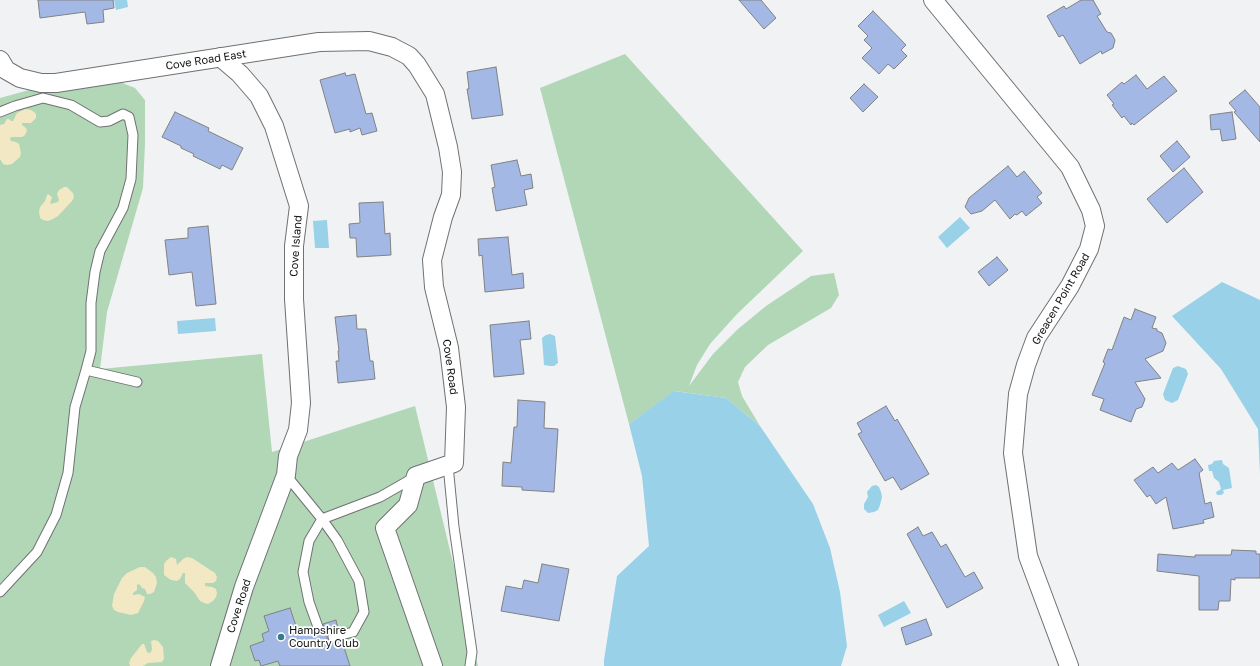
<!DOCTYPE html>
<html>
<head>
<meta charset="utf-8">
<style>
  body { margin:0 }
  canvas { display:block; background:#f1f2f4 }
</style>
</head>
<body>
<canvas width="1260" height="666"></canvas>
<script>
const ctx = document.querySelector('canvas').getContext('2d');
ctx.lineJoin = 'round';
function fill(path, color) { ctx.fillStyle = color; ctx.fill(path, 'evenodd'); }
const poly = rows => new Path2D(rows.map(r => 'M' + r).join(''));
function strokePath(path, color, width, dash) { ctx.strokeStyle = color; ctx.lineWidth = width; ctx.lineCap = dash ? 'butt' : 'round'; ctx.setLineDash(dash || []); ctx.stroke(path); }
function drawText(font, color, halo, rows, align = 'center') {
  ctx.font = font + ' "Golos Text",sans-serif'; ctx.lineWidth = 3.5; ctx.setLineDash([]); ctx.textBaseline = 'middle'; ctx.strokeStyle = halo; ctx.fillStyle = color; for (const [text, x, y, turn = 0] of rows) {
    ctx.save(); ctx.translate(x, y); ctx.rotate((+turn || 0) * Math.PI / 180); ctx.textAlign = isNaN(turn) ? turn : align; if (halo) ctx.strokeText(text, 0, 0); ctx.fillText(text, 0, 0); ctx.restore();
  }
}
const green = poly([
  [625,54,803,251,737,314,710,344,697,365,689,386,713,354,738,329,766,306,811,276,834,273,839,295,831,308,768,345,745,367,738,382,742,396,760,426,726,398,675,391,629,424,540,88],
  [120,82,135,88,145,100,145,143,143,188,107,312,100,369,262,354,272,452,415,406,478,666,0,666,0,98,29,90,81,89]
]);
const sand = poly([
  [25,109,31,110,34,112,36,114,36,118,31,123,22,123,22,125,26,128,27,131,25,135,22,137,11,137,10,139,11,141,16,142,19,144,21,153,20,157,12,164,7,165,3,164,0,159,0,125,4,124,7,119,9,119,11,121,13,121,17,113],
  [64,187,67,187,73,193,74,197,72,201,58,216,53,219,48,221,43,220,40,218,39,211,40,207,45,201,47,195,48,194,52,197,50,204,58,202,59,200,57,194,59,190],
  [171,557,176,559,177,565,183,559,187,557,192,558,215,573,217,577,216,581,213,583,205,583,205,586,212,587,216,589,217,593,216,597,213,601,208,604,204,603,200,601,194,592,185,583,185,573,183,573,180,579,177,581,171,580,164,575,164,564,167,560],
  [140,567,145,567,153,573,156,577,157,583,154,592,150,594,147,594,145,589,142,588,139,584,137,585,137,590,133,593,133,595,139,594,145,597,144,601,138,613,131,615,118,612,114,610,112,606,114,594,122,578,127,573],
  [154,640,158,641,163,647,164,659,162,662,148,663,143,666,130,666,129,663,131,658,142,644,144,644,145,646,147,652,149,653,151,652,152,649,151,641]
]);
const water = poly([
  [114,0,127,0,128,7,116,10],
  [960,217,970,228,947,248,938,237],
  [327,220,329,248,315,248,313,221],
  [1222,282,1260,300,1260,474,1258,429,1221,369,1172,316],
  [215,318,216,331,178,334,177,321],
  [550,334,555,336,558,363,554,366,550,366,544,365,542,338,546,335],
  [1178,366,1186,369,1188,374,1178,400,1172,403,1165,400,1163,394,1173,368],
  [674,391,726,398,760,426,813,504,830,548,840,592,847,646,841,666,604,666,604,660,617,576,649,546,642,476,629,424],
  [1222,460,1223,464,1229,468,1232,488,1223,490,1224,493,1221,495,1217,495,1216,492,1221,489,1219,482,1214,478,1212,471,1209,471,1208,465,1212,464,1214,461],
  [876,485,879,487,881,492,882,497,880,505,878,510,874,512,868,513,864,509,864,504,868,497,867,492,872,486],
  [904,601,911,613,884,627,878,615]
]);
const building = poly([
  [38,0,113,0,114,8,103,10,104,22,87,24,85,12,40,18,38,0],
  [739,0,761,0,776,18,764,29,739,0],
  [1081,0,1093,0,1101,14,1097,16,1107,32,1111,33,1115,40,1113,48,1102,54,1101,51,1080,64,1063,35,1059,37,1047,16,1064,6,1066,9,1081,0],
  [873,11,906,45,901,50,907,56,894,69,888,64,879,74,862,58,872,48,864,40,868,36,858,26,873,11],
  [496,67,503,115,472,119,467,89,469,89,467,72,496,67],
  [345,73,346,76,355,74,366,114,372,113,377,131,362,135,360,128,350,132,350,129,335,133,320,80,345,73],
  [1136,75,1147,89,1164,76,1177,91,1134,125,1132,123,1131,125,1124,116,1122,118,1112,105,1114,104,1107,95,1122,82,1124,84,1136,75],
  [864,84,878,97,863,112,850,98,864,84],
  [1245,90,1260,107,1260,142,1234,112,1236,111,1229,103,1245,90],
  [175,112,209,128,208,131,243,148,232,170,222,165,220,169,193,156,194,154,181,148,181,146,162,137,175,112],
  [1232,112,1236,139,1222,141,1220,129,1211,130,1210,115,1232,112],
  [1177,141,1190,157,1173,172,1160,156,1177,141],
  [517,160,521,176,531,174,533,188,524,190,527,205,496,211,492,188,495,187,491,165,517,160],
  [1008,166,1017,177,1024,171,1042,193,1037,197,1042,203,1026,216,1022,211,1017,215,1015,214,1010,219,995,200,982,211,971,214,965,207,969,198,1008,166],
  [1184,168,1203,192,1167,223,1147,199,1184,168],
  [383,202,385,234,390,233,391,255,357,257,356,238,350,238,349,224,360,223,359,203,383,202],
  [208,226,216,304,196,306,192,272,169,275,165,240,188,238,188,228,208,226],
  [508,237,512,275,523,273,524,288,485,292,482,255,479,256,478,239,508,237],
  [997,257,1008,270,989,286,978,272,997,257],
  [1135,309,1156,317,1152,328,1157,329,1157,331,1162,333,1166,343,1163,351,1145,359,1161,378,1135,382,1145,399,1142,407,1136,409,1131,422,1100,410,1104,399,1092,395,1105,363,1103,362,1108,349,1112,350,1124,317,1131,320,1135,309],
  [356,315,357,329,366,329,370,361,373,361,375,379,338,383,336,361,339,361,338,351,339,351,335,317,356,315],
  [529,321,531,339,520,340,524,374,494,377,490,325,529,321],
  [518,400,545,402,544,428,558,429,554,492,522,490,522,487,502,486,503,462,511,463,514,427,517,427,518,400],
  [886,406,895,421,897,419,929,474,901,490,893,477,885,481,858,434,862,432,857,423,886,406],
  [1195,459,1203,470,1199,473,1205,504,1211,502,1214,517,1203,520,1204,523,1173,529,1166,497,1156,504,1150,495,1147,497,1134,480,1153,467,1158,473,1172,463,1178,470,1195,459],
  [918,527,923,536,932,532,941,547,946,544,965,577,974,572,983,588,947,608,907,534,918,527],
  [1232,550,1256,551,1256,554,1260,554,1260,578,1235,578,1235,580,1231,579,1230,601,1219,601,1218,610,1199,610,1199,576,1157,571,1158,554,1195,557,1195,555,1231,555,1232,550],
  [542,564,569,569,559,621,501,611,506,586,522,589,524,580,538,583,542,564],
  [290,608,298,632,312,628,314,632,320,633,324,628,323,624,336,620,338,629,329,632,327,636,327,639,332,643,342,641,350,666,280,666,278,661,261,666,259,660,255,661,250,646,264,641,262,634,269,631,264,616,290,608],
  [926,619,932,635,906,645,901,628,926,619]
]);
const service = poly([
  [0,112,15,106,43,98,71,105,100,122,109,121,123,114,129,117,133,135,131,179,123,208,100,251,95,272,91,303,91,351,86,370],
  [448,465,454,527,472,652,470,666],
  [286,475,322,519,337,540,359,581,364,612,353,632,333,637],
  [0,592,37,552,56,515,68,473,75,407,86,370,137,382],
  [318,627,309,602,303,572,309,541,322,519,380,497,415,477]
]);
const minor = poly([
  [933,0,1070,167,1091,210,1095,226,1089,249,1070,286,1036,338,1026,365,1018,394,1013,453,1028,556,1069,666],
  [0,60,6,70,20,78,41,83,56,83,319,42,369,41,392,47,409,56,417,65,435,94,448,147,452,172,451,195,443,217,432,260,434,287,449,348,456,407,454,463,416,476,408,505,385,528,433,666],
  [220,666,244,587,286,475,288,456,298,430,301,403,294,299,294,246,299,206,274,126,259,96,240,74,220,57]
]);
const markers = [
  [281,637,4,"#387a8c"]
];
const streetNames = [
  ["Cove Road East",206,60,-9],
  ["Cove Island",296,246,-86],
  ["Greacen Point Road",1061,299,-60],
  ["Cove Road",450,367,82],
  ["Cove Road",239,606,-72]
];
const poiNames = [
  ["Hampshire",289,631],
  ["Country Club",289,644]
];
fill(green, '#b1d7b7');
fill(sand, '#f2e8c3');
fill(water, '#99d1e8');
fill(building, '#a3b8e4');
strokePath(building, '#818283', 1);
strokePath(service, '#707173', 11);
strokePath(minor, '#707173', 20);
strokePath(service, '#fff', 9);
strokePath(minor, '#fff', 18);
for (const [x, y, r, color] of markers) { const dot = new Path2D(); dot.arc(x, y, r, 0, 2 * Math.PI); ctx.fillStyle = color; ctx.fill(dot); strokePath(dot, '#fff', 1.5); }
drawText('11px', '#121313', '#fff', streetNames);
drawText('11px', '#121313', '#fff', poiNames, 'left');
</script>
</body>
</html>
